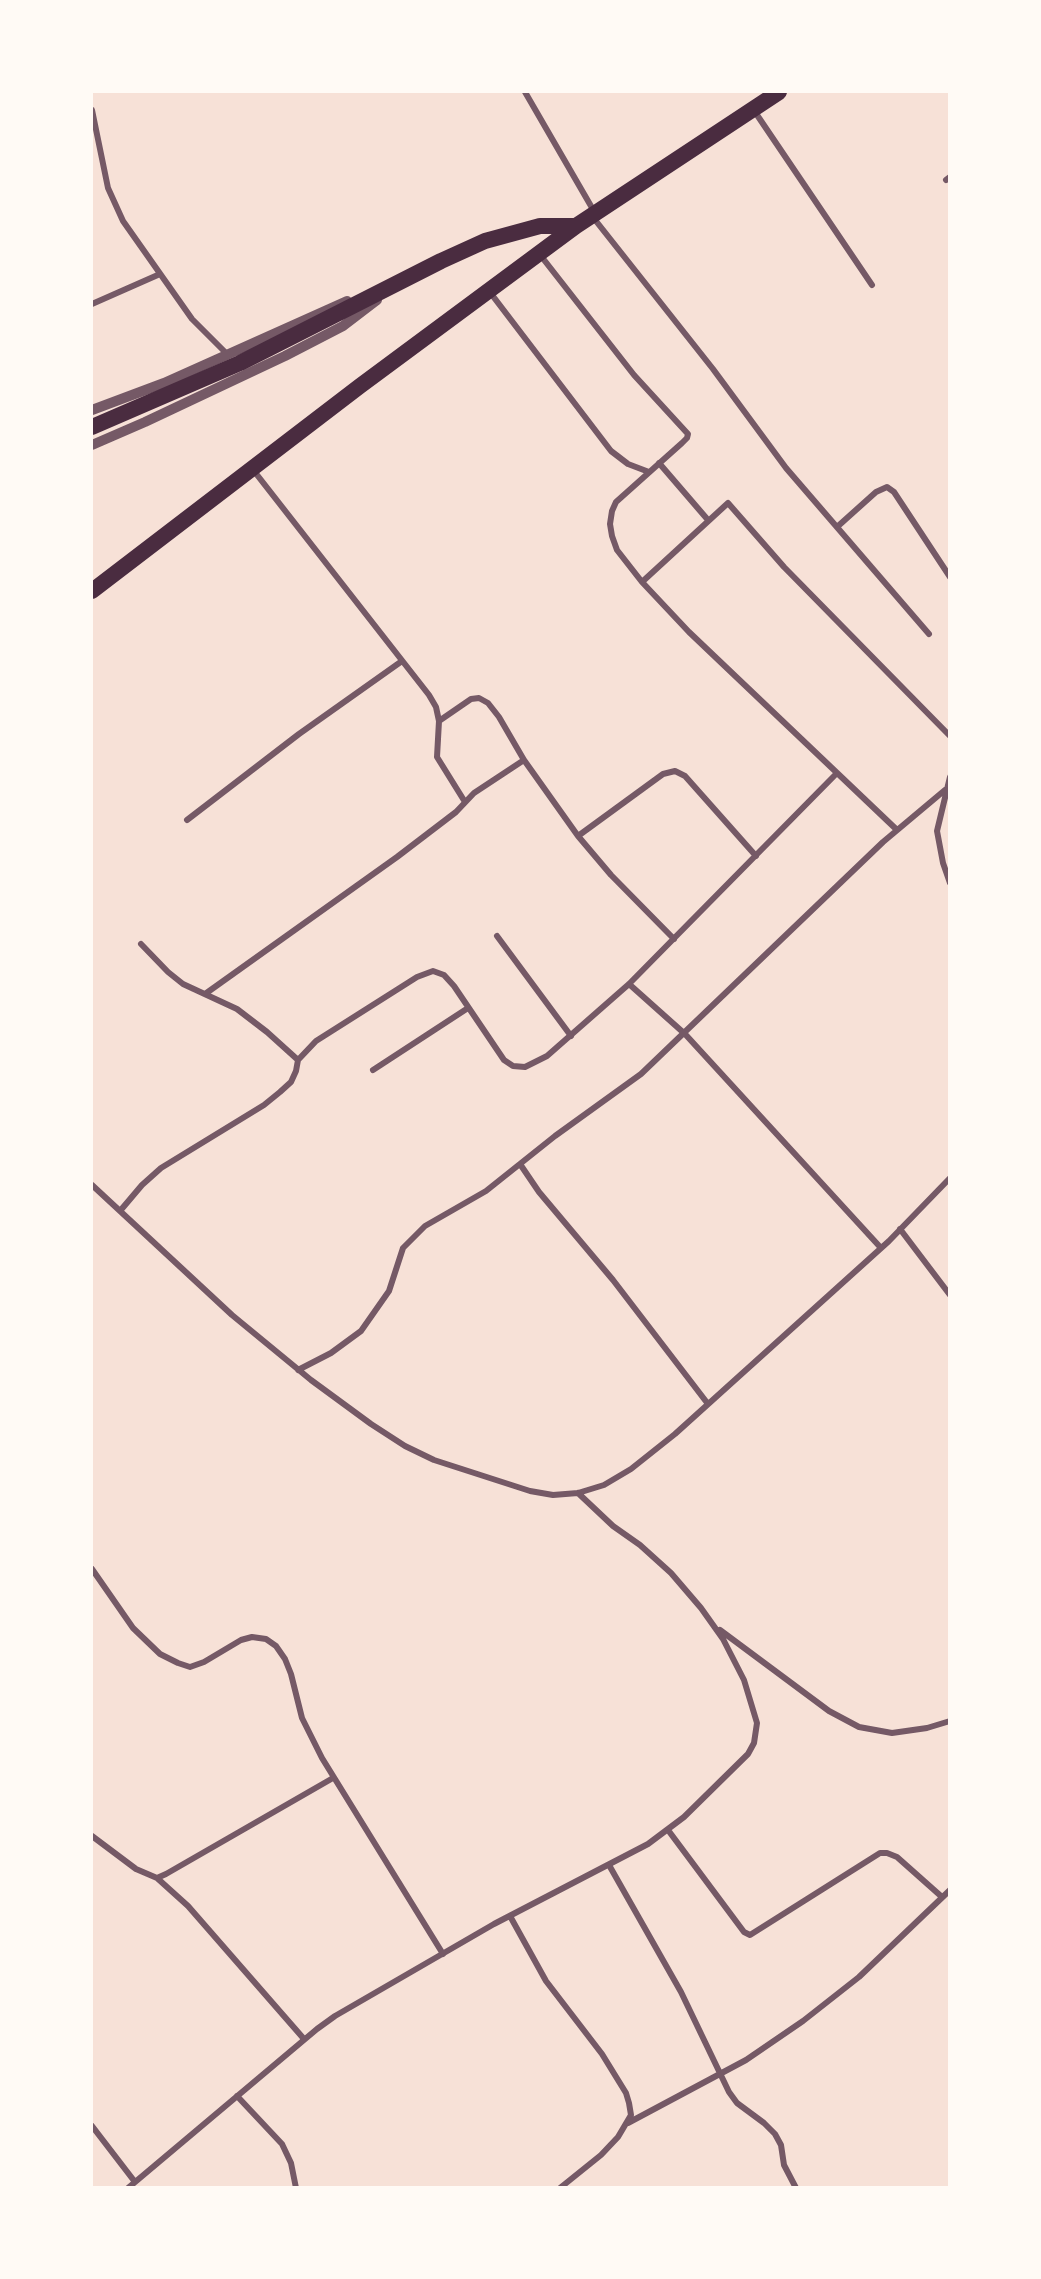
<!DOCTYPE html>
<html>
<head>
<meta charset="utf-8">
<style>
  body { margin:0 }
  #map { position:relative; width:1041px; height:2279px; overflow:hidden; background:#f7e1d7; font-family:Overpass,sans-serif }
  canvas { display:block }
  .frame { position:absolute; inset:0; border:93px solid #fffaf5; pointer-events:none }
</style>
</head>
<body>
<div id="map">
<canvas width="1041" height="2279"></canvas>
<div class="frame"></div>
</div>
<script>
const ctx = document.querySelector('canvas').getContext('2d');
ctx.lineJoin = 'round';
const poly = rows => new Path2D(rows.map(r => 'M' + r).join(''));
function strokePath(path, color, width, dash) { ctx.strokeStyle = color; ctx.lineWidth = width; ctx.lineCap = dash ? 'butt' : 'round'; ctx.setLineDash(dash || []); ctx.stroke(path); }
const minor = poly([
  [525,92,595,213],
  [753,109,872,285],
  [92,110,108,188,123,221,192,319,228,355],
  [946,180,950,177],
  [592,216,713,369,786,468,929,634],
  [541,256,634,375,688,434,687,438,682,443,616,502,612,511,610,524,612,536,617,550,642,582,689,632,896,829],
  [489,291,611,451,628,464,649,472],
  [92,304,160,274],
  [659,463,708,520],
  [254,471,429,695,436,707,439,721,437,757,465,802],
  [837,527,876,492,887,487,894,492,950,577],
  [642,582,728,503,784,567,950,736],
  [439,721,471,699,479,698,488,703,499,717,524,760,578,836,611,875,674,939],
  [950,777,937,831,943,863,950,883],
  [187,820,299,734,402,661],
  [578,836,663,774,675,771,685,776,756,856],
  [497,936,571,1036],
  [141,944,168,972,183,984,237,1009,267,1032,298,1060],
  [629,984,685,1034,881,1248],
  [205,994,397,857,456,812,474,793,524,760],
  [373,1070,468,1008],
  [520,1164,539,1192,613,1280,708,1404],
  [92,1185,232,1315,311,1380,371,1424,405,1446,434,1460,530,1491,553,1495,578,1493,604,1485,631,1469,675,1434,889,1241,950,1178],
  [120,1211,142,1185,161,1168,264,1105,280,1092,291,1082,296,1071,298,1060,316,1041,417,977,433,971,444,975,454,986,504,1060,513,1066,525,1067,547,1056,629,984,837,773],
  [900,1229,950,1295],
  [298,1370,331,1353,361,1331,389,1291,403,1248,425,1226,486,1191,555,1136,641,1074,883,842,945,790],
  [92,1569,133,1628,160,1654,178,1663,190,1667,204,1662,241,1640,252,1637,266,1639,276,1646,285,1659,291,1674,302,1718,322,1758,443,1954],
  [720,1630,829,1711,859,1727,892,1733,927,1728,950,1721],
  [668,1830,744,1932,750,1935,880,1853,887,1853,897,1857,942,1897],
  [92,1836,136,1869,157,1878,166,1874,333,1778],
  [609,1865,681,1992,729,2092,737,2103,764,2123,775,2134,781,2145,784,2165,796,2188],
  [157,1878,188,1906,304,2039],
  [510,1916,546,1981,602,2054,626,2093,629,2103,631,2115,618,2137,601,2155,560,2188],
  [237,2096,282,2144,291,2163,296,2188],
  [628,2123,746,2060,803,2021,859,1977,950,1890],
  [92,2126,135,2182],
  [128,2188,317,2029,335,2016,494,1924,648,1844,684,1817,748,1754,754,1743,757,1723,744,1680,723,1639,701,1608,671,1573,640,1545,613,1526,578,1493]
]);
const tertiary = poly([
  [92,410,164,383,347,301],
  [92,445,145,422,285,356,343,326,377,300]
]);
const trunk = poly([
  [92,427,240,363,441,261,485,241,540,226,576,226],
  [92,591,360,386,576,226,779,92]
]);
strokePath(minor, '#755966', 6);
strokePath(tertiary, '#755966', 10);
strokePath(trunk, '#4a2c40', 16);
</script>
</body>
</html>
